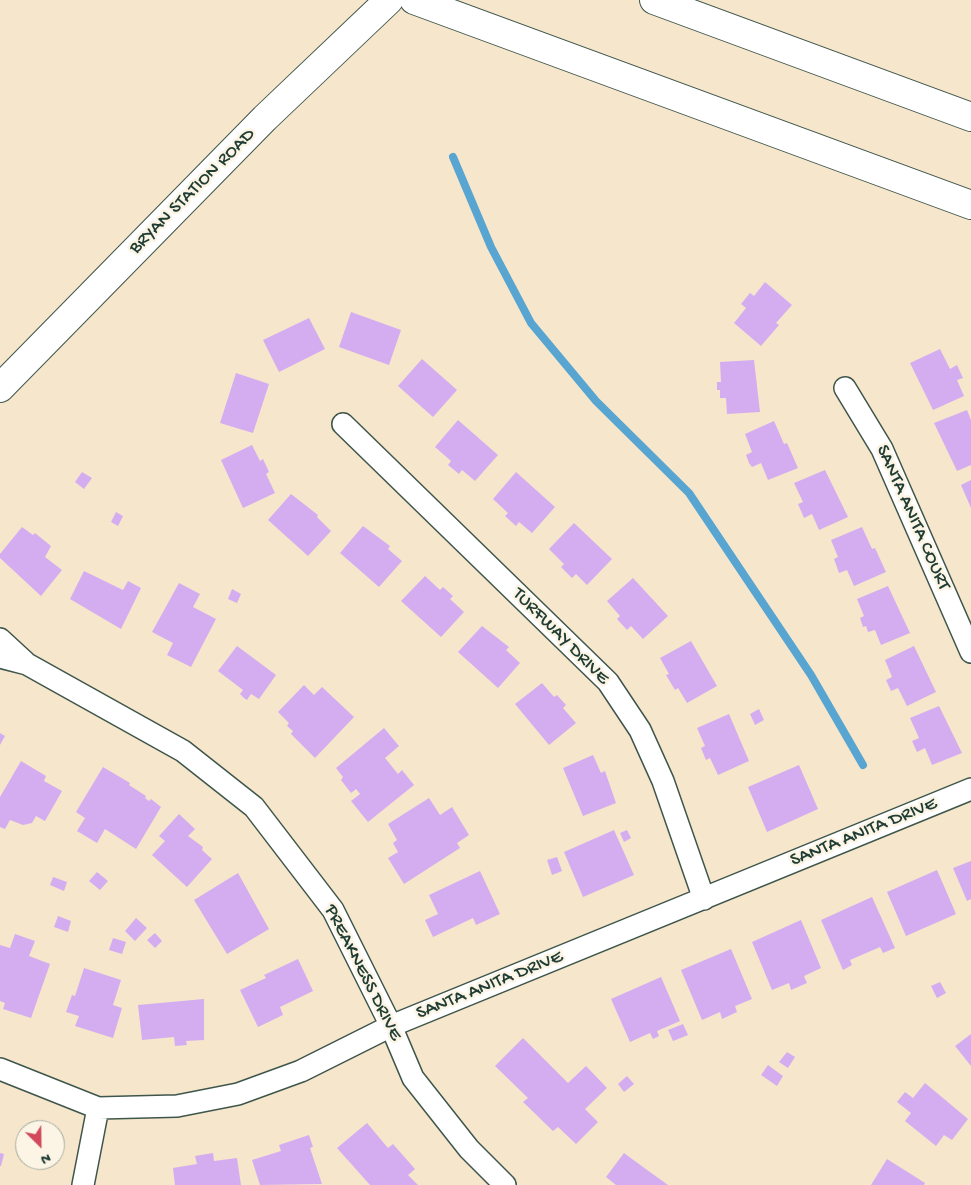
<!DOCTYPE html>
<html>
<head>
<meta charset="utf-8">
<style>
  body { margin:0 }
  #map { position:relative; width:971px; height:1185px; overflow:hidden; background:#f6e6cc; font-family:"Gochi Hand",sans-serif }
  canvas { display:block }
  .north { position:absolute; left:15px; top:1120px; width:50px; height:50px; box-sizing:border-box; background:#fcf5e5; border:1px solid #a4ab9e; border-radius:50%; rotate:157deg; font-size:14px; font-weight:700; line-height:20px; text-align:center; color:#1f3d34 }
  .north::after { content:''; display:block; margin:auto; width:18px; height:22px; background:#d1495b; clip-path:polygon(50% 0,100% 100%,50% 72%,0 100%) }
</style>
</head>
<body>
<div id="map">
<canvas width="971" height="1185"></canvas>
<div class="north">N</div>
</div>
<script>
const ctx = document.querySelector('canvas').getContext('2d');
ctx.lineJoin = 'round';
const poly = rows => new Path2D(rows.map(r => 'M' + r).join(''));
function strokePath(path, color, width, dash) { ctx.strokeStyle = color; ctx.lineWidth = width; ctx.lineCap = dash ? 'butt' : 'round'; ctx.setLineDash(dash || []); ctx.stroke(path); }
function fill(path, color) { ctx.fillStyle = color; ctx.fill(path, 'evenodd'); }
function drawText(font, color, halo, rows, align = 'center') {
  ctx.font = font + ' "Gochi Hand",sans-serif'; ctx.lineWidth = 5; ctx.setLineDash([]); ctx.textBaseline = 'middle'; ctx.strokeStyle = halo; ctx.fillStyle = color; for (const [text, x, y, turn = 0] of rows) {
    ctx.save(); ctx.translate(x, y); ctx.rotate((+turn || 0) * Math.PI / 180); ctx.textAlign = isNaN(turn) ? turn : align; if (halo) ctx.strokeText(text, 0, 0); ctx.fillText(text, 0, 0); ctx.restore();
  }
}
const stream = poly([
  [453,157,491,247,531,323,596,401,689,493,811,675,863,765]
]);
const building = poly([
  [765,282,792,305,776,323,779,325,761,346,734,323,746,308,741,304,750,293,754,296],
  [351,312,401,330,389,365,339,347],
  [309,318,325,349,279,372,263,340],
  [940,349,950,369,957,365,963,378,957,380,964,396,933,410,910,363],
  [422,359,457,390,433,417,398,386],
  [754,360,760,412,727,414,726,398,720,398,720,390,717,390,717,382,721,382,720,362],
  [236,373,269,384,253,433,220,423],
  [967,410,971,420,971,465,957,471,934,423],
  [458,420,498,455,475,481,462,470,459,474,448,465,451,461,435,447],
  [774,421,784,444,787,443,798,468,768,480,761,463,752,467,749,463,746,455,752,452,745,434],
  [252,445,260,461,263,459,269,472,266,474,275,493,243,508,221,460],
  [825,470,848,517,819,530,812,514,804,518,798,504,803,502,794,483],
  [82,472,92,478,84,489,75,482],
  [516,472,555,507,532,533,519,522,516,526,505,516,508,513,493,499],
  [971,480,971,508,961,485],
  [291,494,318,515,317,517,331,531,308,556,268,520],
  [116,512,123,516,118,526,111,522],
  [574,523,612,559,587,585,576,574,572,578,561,567,564,564,549,549],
  [363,526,390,546,388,549,402,561,379,587,340,553],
  [22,527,33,535,35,533,51,546,45,557,62,570,41,596,0,558,0,554],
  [862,527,872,549,875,548,886,572,854,586,847,570,839,573,834,559,838,557,831,540],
  [84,571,123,590,128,581,141,588,121,629,70,599],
  [425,576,440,590,443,587,453,596,450,599,464,612,441,637,401,601],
  [633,578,668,616,643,639,631,626,627,630,617,619,620,616,607,601],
  [179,583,200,594,193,607,216,619,191,667,167,655,173,643,152,632],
  [888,586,910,633,881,645,875,630,868,632,866,626,863,627,860,618,864,616,857,599],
  [232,589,241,594,237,603,228,599],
  [482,626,509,647,506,650,520,663,498,688,458,652],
  [691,641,717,686,687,703,678,688,675,690,666,675,669,674,660,658],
  [237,646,276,675,259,699,251,694,247,700,244,698,240,694,243,690,218,671],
  [914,646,936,692,907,706,898,688,891,691,886,680,892,677,885,660],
  [542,683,554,697,557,695,566,705,563,708,576,723,549,745,515,704],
  [304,685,314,695,322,687,354,717,315,758,291,734,293,731,287,726,289,723,278,712],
  [939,706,962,753,932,765,925,748,917,752,912,741,919,738,910,718],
  [759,709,764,720,755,725,750,714],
  [729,714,749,761,718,775,710,758,706,760,701,748,705,746,697,728],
  [384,728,399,746,385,758,398,774,402,770,414,785,368,822,351,801,360,794,356,789,351,793,341,780,343,777,336,768],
  [0,733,5,736,0,745],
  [593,755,601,773,605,771,616,803,583,816,563,768],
  [21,761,46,776,44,781,62,791,45,821,36,816,32,823,23,825,10,820,5,829,0,827,0,797],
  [799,765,818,809,767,832,748,787],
  [103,767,130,783,129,785,146,796,145,798,149,801,151,799,161,807,136,849,105,829,97,843,77,831,85,818,76,812],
  [429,798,440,815,452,807,469,835,457,843,460,848,404,884,388,858,398,852,393,843,397,840,388,824],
  [179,814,195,829,188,836,203,847,202,850,212,859,187,887,152,855,165,841,159,836],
  [614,830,634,875,583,897,564,852],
  [627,830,631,838,624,842,620,833],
  [557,857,562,871,552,875,547,860],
  [971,861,971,899,967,901,953,868],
  [937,870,956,914,906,936,887,892],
  [480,871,500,914,476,925,473,918,433,937,425,920,438,914,429,895],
  [97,872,108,881,100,890,89,881],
  [238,873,269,929,227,954,194,900],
  [53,877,67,882,64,891,50,885],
  [872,897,895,948,883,953,880,947,850,960,852,965,843,970,821,920],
  [58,916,71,921,68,932,54,927],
  [136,918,147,928,135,941,125,931],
  [801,920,821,968,804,976,807,983,791,990,789,983,772,990,752,942],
  [155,933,162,941,155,948,147,940],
  [15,934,35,941,29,956,50,964,31,1018,3,1009,5,1003,0,1001,0,945,10,948],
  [113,938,126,942,122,954,109,950],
  [731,949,752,999,735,1006,737,1012,722,1019,720,1012,702,1020,681,970],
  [298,959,313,991,280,1007,283,1015,258,1027,240,990,266,978,264,975],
  [84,968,121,980,113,1005,122,1008,113,1038,75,1026,79,1016,66,1012,72,995,75,996],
  [661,977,680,1021,657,1031,659,1036,653,1039,650,1033,630,1042,611,999],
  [940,982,946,993,937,998,931,986],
  [204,999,204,1040,186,1041,187,1045,175,1046,174,1037,142,1040,138,1005],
  [683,1024,688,1035,673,1041,668,1030],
  [971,1034,971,1066,955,1046],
  [523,1038,568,1083,586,1066,607,1088,585,1109,598,1122,576,1144,558,1127,553,1131,523,1102,528,1098,495,1066],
  [787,1052,795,1057,788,1068,779,1062],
  [768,1065,783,1076,777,1086,761,1075],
  [627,1076,634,1084,624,1092,618,1084],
  [925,1083,968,1119,952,1140,944,1135,936,1146,905,1121,911,1113,897,1102,905,1092,913,1098],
  [367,1123,388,1148,393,1144,415,1169,408,1175,418,1185,370,1185,337,1148],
  [309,1135,313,1147,310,1148,322,1184,260,1185,252,1160,281,1151,279,1145],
  [0,1153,4,1154,1,1166,0,1166],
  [213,1153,214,1161,237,1158,241,1185,175,1185,173,1168,197,1164,195,1156],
  [624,1153,643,1167,668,1185,616,1185,606,1177],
  [887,1159,925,1183,924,1185,871,1185]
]);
const street = poly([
  [845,388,882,449,971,652],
  [343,424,608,682,640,730,663,781,704,899],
  [0,639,25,662],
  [0,657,27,664,183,751,254,807,333,910,391,1026,413,1078,469,1149,505,1185],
  [0,1069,98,1108,177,1106,238,1094,301,1071,391,1026,971,789],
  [83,1185,98,1108]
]);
const secondary = poly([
  [0,388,265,118,389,0]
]);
const highway = poly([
  [414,0,971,205],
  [654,0,971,117]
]);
const streetNames = [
  ["BRYAN STATION ROAD",193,192,-45],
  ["SANTA ANITA COURT",912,518,66],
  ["TURFWAY DRIVE",560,637,45],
  ["SANTA ANITA DRIVE",864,833,-22],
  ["PREAKNESS DRIVE",362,973,63],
  ["SANTA ANITA DRIVE",490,986,-22]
];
strokePath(stream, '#57a5d0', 8);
fill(building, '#d4adf0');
strokePath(street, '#3f564b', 24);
strokePath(secondary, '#3f564b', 30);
strokePath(highway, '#3f564b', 30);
strokePath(street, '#fff', 21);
strokePath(secondary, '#fff', 28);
strokePath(highway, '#fff', 28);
drawText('19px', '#1f3d34', '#fcf5e5', streetNames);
</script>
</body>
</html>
